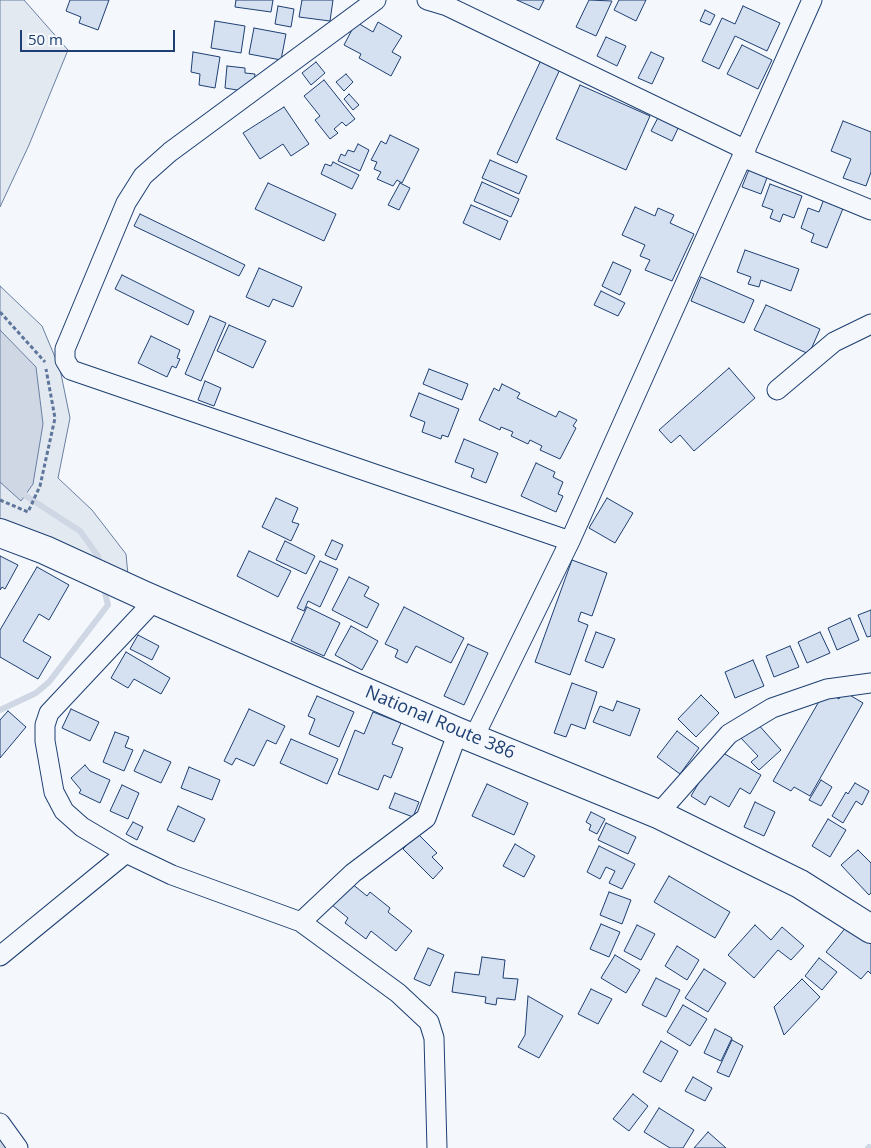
<!DOCTYPE html>
<html>
<head>
<meta charset="utf-8">
<style>
  body { margin:0 }
  #map { position:relative; width:871px; height:1148px; overflow:hidden; background:#f4f7fb; font-family:"Open Sans",sans-serif }
  canvas { display:block }
  .scale { position:absolute; left:20px; top:30px; width:155px; height:22px; box-sizing:border-box; border:2px solid #1d3f73; border-top:0; padding-left:6px; font-size:15px; line-height:18px; white-space:nowrap; color:#1d3f73; -webkit-text-stroke:4px #f4f7fb; paint-order:stroke }
</style>
</head>
<body>
<div id="map">
<canvas width="871" height="1148"></canvas>
<div class="scale">50 m</div>
</div>
<script>
const ctx = document.querySelector('canvas').getContext('2d');
ctx.lineJoin = 'round';
function fill(path, color) { ctx.fillStyle = color; ctx.fill(path, 'evenodd'); }
const poly = rows => new Path2D(rows.map(r => 'M' + r).join(''));
function strokePath(path, color, width, dash) { ctx.strokeStyle = color; ctx.lineWidth = width; ctx.lineCap = dash ? 'butt' : 'round'; ctx.setLineDash(dash || []); ctx.stroke(path); }
function drawText(font, color, halo, rows, align = 'center') {
  ctx.font = font + ' "Open Sans",sans-serif'; ctx.lineWidth = 4; ctx.setLineDash([]); ctx.textBaseline = 'middle'; ctx.strokeStyle = halo; ctx.fillStyle = color; for (const [text, x, y, turn = 0] of rows) {
    ctx.save(); ctx.translate(x, y); ctx.rotate((+turn || 0) * Math.PI / 180); ctx.textAlign = isNaN(turn) ? turn : align; if (halo) ctx.strokeText(text, 0, 0); ctx.fillText(text, 0, 0); ctx.restore();
  }
}
const green = poly([
  [0,0,24,0,68,50,29,145,0,207,0,0],
  [0,286,42,326,60,369,70,418,58,478,92,510,126,554,128,575,0,525,0,286]
]);
const water = poly([
  [0,330,36,367,43,424,33,484,21,501,0,482,0,330]
]);
const stream = poly([
  [21,489,26,496,80,531,98,556,100,567],
  [0,710,36,693,49,682,108,605,103,584],
  [0,1143,4,1148],
  [868,1148,869,1147]
]);
const building = poly([
  [70,0,109,0,98,30,79,23,81,17,66,11,70,0],
  [236,0,273,0,271,12,235,7,236,0],
  [302,0,333,0,330,21,299,17,302,0],
  [517,0,544,0,539,10,517,0],
  [589,0,612,1,596,36,576,27,589,0],
  [619,0,646,0,636,21,614,10,619,0],
  [278,6,294,9,291,27,275,24,278,6],
  [743,6,780,23,767,51,735,36,719,69,702,61,722,18,735,24,743,6],
  [705,10,715,15,710,25,700,21,705,10],
  [215,21,245,26,241,53,211,48,215,21],
  [356,22,373,32,378,22,402,36,392,52,401,57,391,76,359,58,361,54,344,45,356,22],
  [254,28,286,34,281,60,249,54,254,28],
  [606,37,626,46,617,66,597,56,606,37],
  [742,45,772,60,758,89,727,74,742,45],
  [193,52,220,57,215,88,199,85,200,74,191,72,193,52],
  [651,52,664,58,652,84,638,78,651,52],
  [542,58,561,67,517,163,497,154,542,58],
  [316,62,325,73,311,85,302,73,316,62],
  [227,66,245,68,245,73,255,74,253,88,243,91,225,88,227,66],
  [346,74,353,82,344,91,336,82,346,74],
  [324,80,355,119,346,126,342,122,334,129,338,133,330,139,315,120,320,116,304,96,324,80],
  [580,85,650,116,626,170,556,139,580,85],
  [349,94,359,105,353,110,344,99,349,94],
  [284,107,309,144,291,156,283,144,260,159,243,133,284,107],
  [661,112,681,122,672,141,651,131,661,112],
  [843,121,871,132,871,172,866,186,843,178,851,159,831,151,843,121],
  [390,135,419,149,402,183,397,180,393,186,377,179,381,172,374,169,377,162,371,160,381,141,386,144,390,135],
  [358,144,369,150,360,171,338,161,341,154,345,156,348,150,354,152,358,144],
  [490,160,527,176,519,194,482,178,490,160],
  [333,162,359,175,352,189,321,174,325,164,331,166,333,162],
  [750,167,768,175,761,194,742,187,750,167],
  [482,182,519,199,511,217,474,201,482,182],
  [268,183,336,214,324,241,255,209,268,183],
  [400,183,410,188,399,210,388,205,400,183],
  [770,184,802,196,794,218,783,214,780,222,770,218,773,210,762,206,770,184],
  [824,199,844,206,827,248,811,242,814,234,801,228,808,208,819,212,824,199],
  [471,205,508,221,500,240,463,223,471,205],
  [635,207,655,216,658,208,674,215,670,223,694,234,672,281,645,270,650,260,640,256,645,245,622,235,635,207],
  [140,214,245,265,239,276,134,226,140,214],
  [745,250,799,269,791,291,761,280,759,287,748,284,751,277,737,272,745,250],
  [613,262,631,270,620,295,602,286,613,262],
  [259,268,302,287,293,307,273,299,269,307,246,297,259,268],
  [122,275,194,311,188,325,115,289,122,275],
  [701,277,754,300,744,323,691,301,701,277],
  [601,291,625,303,618,316,594,305,601,291],
  [766,305,820,329,809,354,754,330,766,305],
  [210,316,226,323,201,381,185,374,210,316],
  [229,325,266,341,253,368,217,351,229,325],
  [151,336,180,350,177,358,180,359,176,368,172,366,167,377,138,363,151,336],
  [729,368,755,398,694,451,680,435,671,443,659,430,729,368],
  [429,369,468,384,462,400,423,384,429,369],
  [205,381,221,388,214,406,198,400,205,381],
  [502,384,520,393,517,398,556,417,559,411,577,420,573,426,576,428,560,459,540,450,542,446,530,440,528,444,511,436,513,432,501,427,500,430,479,420,494,388,499,391,502,384],
  [419,393,459,409,448,437,442,435,441,439,422,432,425,422,410,416,419,393],
  [464,439,498,453,486,483,471,477,474,469,455,462,464,439],
  [536,463,555,472,553,477,563,482,558,494,563,496,556,512,521,496,536,463],
  [276,498,298,508,292,522,299,524,291,541,262,527,276,498],
  [607,498,633,513,615,543,589,528,607,498],
  [332,540,343,545,336,560,325,555,332,540],
  [285,541,315,556,306,574,276,560,285,541],
  [249,551,291,571,278,597,237,576,249,551],
  [0,556,18,565,5,589,2,587,0,590,0,556],
  [572,560,607,573,592,616,581,612,578,621,588,625,570,675,535,662,572,560],
  [320,561,338,569,320,607,308,601,304,611,297,608,320,561],
  [37,567,69,585,49,620,39,614,23,641,51,657,38,679,0,657,0,630,37,567],
  [349,577,369,587,364,596,379,604,367,628,332,610,349,577],
  [307,607,340,623,324,656,291,641,307,607],
  [404,607,464,638,451,663,416,646,407,663,395,657,398,650,385,644,404,607],
  [871,610,871,636,867,637,858,615,871,610],
  [850,618,859,640,837,650,828,628,850,618],
  [351,626,378,641,362,670,335,655,351,626],
  [596,632,615,639,603,668,585,661,596,632],
  [820,632,830,653,807,663,798,642,820,632],
  [138,635,159,646,152,660,130,649,138,635],
  [468,644,488,653,464,705,444,696,468,644],
  [790,646,799,667,774,677,766,656,790,646],
  [126,652,170,678,161,694,134,679,128,688,111,678,126,652],
  [753,660,764,686,735,698,725,672,753,660],
  [572,683,597,692,585,729,571,724,566,737,554,733,572,683],
  [825,691,839,699,843,691,863,703,810,796,794,787,791,791,773,781,825,691],
  [701,695,719,713,696,737,678,719,701,695],
  [317,696,354,712,339,747,309,734,315,719,308,716,317,696],
  [617,701,640,709,630,736,593,722,600,706,613,711,617,701],
  [71,709,99,722,90,741,62,728,71,709],
  [249,709,285,726,276,744,267,740,254,766,236,758,232,765,224,761,249,709],
  [8,711,26,727,0,758,0,720,8,711],
  [373,712,401,723,392,744,403,748,391,778,384,775,378,790,338,774,355,730,364,734,373,712],
  [756,722,781,750,759,770,751,762,758,756,740,737,756,722],
  [677,731,699,748,680,774,657,757,677,731],
  [115,732,129,737,125,747,133,750,124,771,103,762,115,732],
  [291,739,338,759,327,784,280,763,291,739],
  [144,750,171,762,161,783,134,771,144,750],
  [718,750,761,775,750,794,740,788,729,807,710,796,705,805,691,796,718,750],
  [85,765,90,771,110,780,100,803,79,793,81,790,71,778,85,765],
  [189,767,220,780,212,800,181,788,189,767],
  [821,780,832,787,821,806,809,800,821,780],
  [855,783,869,791,862,805,856,801,843,823,832,816,846,792,848,794,855,783],
  [487,784,528,803,514,835,472,816,487,784],
  [122,785,139,793,128,819,110,811,122,785],
  [395,793,419,802,413,817,389,808,395,793],
  [755,802,775,812,764,836,744,827,755,802],
  [178,806,205,819,194,842,167,830,178,806],
  [591,812,605,819,597,834,589,830,591,825,586,822,591,812],
  [828,819,846,830,830,857,812,846,828,819],
  [133,822,143,827,137,840,126,834,133,822],
  [606,823,636,837,628,854,598,840,606,823],
  [418,834,437,853,432,857,443,868,433,879,403,849,418,834],
  [515,844,535,856,524,877,503,866,515,844],
  [599,846,635,864,622,889,609,883,615,871,606,867,600,879,587,872,599,846],
  [858,850,871,863,871,893,869,895,841,865,858,850],
  [669,876,730,912,715,938,654,902,669,876],
  [351,883,367,896,370,892,390,908,388,912,412,931,396,951,371,931,366,939,345,923,348,918,332,905,351,883],
  [609,892,631,900,622,924,600,915,609,892],
  [601,924,620,932,609,957,590,949,601,924],
  [637,925,655,934,641,960,624,951,637,925],
  [755,925,771,940,782,927,804,946,791,960,778,950,754,978,728,955,755,925],
  [847,926,871,944,871,974,868,971,861,979,826,952,847,926],
  [677,946,699,960,687,980,665,966,677,946],
  [428,948,444,955,430,986,414,979,428,948],
  [615,955,640,970,626,993,601,978,615,955],
  [482,957,505,960,503,978,518,979,515,1000,497,998,496,1005,485,1003,486,997,452,992,455,972,479,975,482,957],
  [819,958,837,972,822,990,805,976,819,958],
  [704,969,726,983,708,1012,685,998,704,969],
  [656,978,680,990,666,1017,642,1005,656,978],
  [802,979,820,997,784,1035,774,1007,802,979],
  [591,989,612,999,598,1024,578,1014,591,989],
  [528,996,563,1016,539,1058,518,1047,525,1035,528,996],
  [683,1005,707,1019,690,1046,667,1032,683,1005],
  [715,1029,732,1038,721,1061,704,1053,715,1029],
  [732,1040,743,1046,729,1077,717,1072,732,1040],
  [661,1041,678,1051,661,1082,643,1072,661,1041],
  [693,1077,712,1088,705,1101,685,1091,693,1077],
  [633,1094,648,1106,629,1131,613,1119,633,1094],
  [659,1108,694,1130,683,1148,670,1148,644,1132,659,1108],
  [708,1132,726,1148,694,1148,708,1132]
]);
const path = poly([
  [0,312,45,362],
  [0,500,28,512,40,486,55,418,46,369]
]);
const street = poly([
  [376,0,170,152,143,176,126,203,65,349,65,360,71,370,570,541],
  [427,0,447,6,746,150],
  [742,157,871,210],
  [777,390,834,342,871,324],
  [155,600,49,713,45,725,45,741,54,792,64,811,82,827,126,853,172,875,301,922,398,993,429,1022,434,1038,437,1148],
  [473,739,570,541,742,157,812,0],
  [658,814,729,734,772,708,827,689,871,683],
  [301,922,353,873,426,818,458,732],
  [0,956,126,853],
  [0,1123,18,1148]
]);
const highway = poly([
  [0,533,45,550,143,595,458,732,658,814,800,884,871,929]
]);
const streetNames = [
  ["National Route 386",440,723,23]
];
fill(green, '#e3e9f0');
strokePath(green, '#687fa3', 1);
fill(water, '#cfd7e4');
strokePath(water, '#687fa3', 1);
strokePath(stream, '#cfd7e4', 6);
fill(building, '#d5e0f0');
strokePath(building, '#1d3f73', 1);
strokePath(street, '#1d3f73', 21);
strokePath(highway, '#1d3f73', 30);
strokePath(path, '#5e769c', 3, [4, 2.5]);
strokePath(street, '#f4f7fb', 19);
strokePath(highway, '#f4f7fb', 28);
drawText('18px', '#1d3f73', '#f4f7fb', streetNames);
</script>
</body>
</html>
